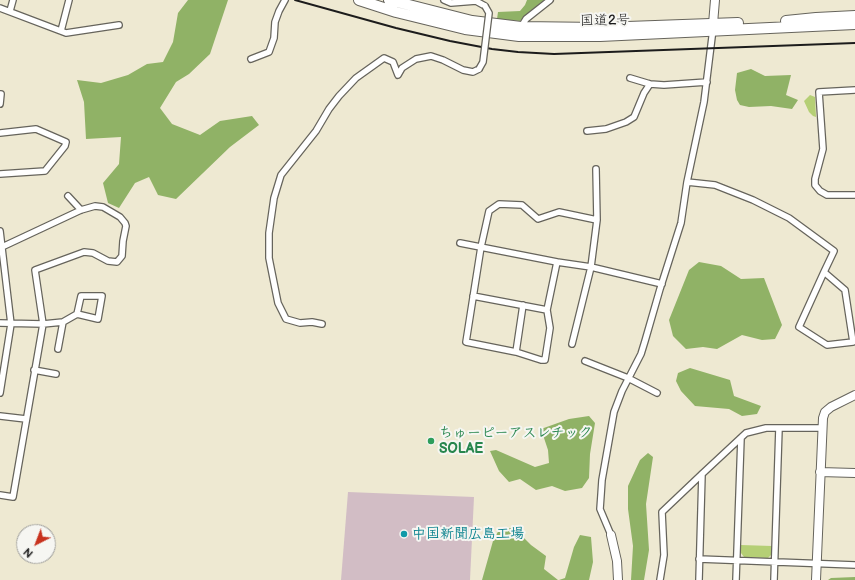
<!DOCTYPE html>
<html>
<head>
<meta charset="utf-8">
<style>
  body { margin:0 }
  #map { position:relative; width:855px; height:580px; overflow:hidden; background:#eee9d2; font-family:"Balsamiq Sans",sans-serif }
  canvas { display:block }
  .north { position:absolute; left:16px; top:524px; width:40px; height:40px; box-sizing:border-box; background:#f6f6f2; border:1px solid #9f9f9c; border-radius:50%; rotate:222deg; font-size:11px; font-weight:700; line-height:16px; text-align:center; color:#1c1c1c }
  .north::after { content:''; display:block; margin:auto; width:14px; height:18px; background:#c8321e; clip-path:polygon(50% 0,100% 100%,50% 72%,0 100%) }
</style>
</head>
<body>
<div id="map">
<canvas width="855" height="580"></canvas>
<div class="north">N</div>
</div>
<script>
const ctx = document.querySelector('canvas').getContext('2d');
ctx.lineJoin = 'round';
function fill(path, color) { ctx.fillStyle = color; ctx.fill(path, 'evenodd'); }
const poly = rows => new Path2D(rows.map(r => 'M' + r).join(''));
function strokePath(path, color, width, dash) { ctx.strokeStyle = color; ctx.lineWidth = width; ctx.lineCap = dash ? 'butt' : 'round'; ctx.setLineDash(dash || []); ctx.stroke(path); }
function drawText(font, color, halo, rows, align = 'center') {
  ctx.font = font + ' "Balsamiq Sans","Klee One",sans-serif'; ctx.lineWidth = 4; ctx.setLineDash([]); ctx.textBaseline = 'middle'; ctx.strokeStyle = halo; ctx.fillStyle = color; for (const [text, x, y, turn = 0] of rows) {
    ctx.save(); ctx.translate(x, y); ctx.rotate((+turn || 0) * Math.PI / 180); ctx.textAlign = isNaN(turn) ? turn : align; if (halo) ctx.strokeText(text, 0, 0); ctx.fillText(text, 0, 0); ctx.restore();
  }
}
const industrial = poly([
  [348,492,474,497,470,580,341,580]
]);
const green = poly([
  [810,95,815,97,816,117,813,116,809,112,804,101],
  [741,545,772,546,772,554,768,558,744,557,741,553]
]);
const forest = poly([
  [188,0,228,0,210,54,189,74,176,82,160,108,172,124,200,135,220,121,252,116,259,125,230,147,176,199,158,195,149,177,135,183,119,208,108,203,103,183,119,164,121,137,86,139,84,102,77,80,101,83,128,75,147,64,163,62,173,42,178,13],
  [527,0,544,0,520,21,497,19,498,12,520,11,525,5],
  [751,69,765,76,791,75,786,95,798,100,792,109,771,106,749,107,740,105,737,100,735,90,737,73],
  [699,262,721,266,741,279,764,278,782,325,775,339,762,340,742,335,717,349,703,347,686,349,673,336,669,320,689,270],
  [690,368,730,380,734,396,761,406,757,414,742,416,729,409,695,406,681,391,676,381,678,373],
  [589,416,595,423,590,454,589,478,582,488,565,491,552,486,536,490,520,479,509,482,499,471,490,451,496,450,535,467,549,463,548,450,541,429,569,419],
  [648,453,653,457,646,504,649,550,644,580,631,580,633,546,628,509,628,486,640,460],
  [500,528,514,528,531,545,546,556,544,569,558,580,482,580,493,541],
  [580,535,591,537,593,562,589,580,559,580,565,578,574,547],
  [855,577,855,580,828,580,831,578]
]);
const street = poly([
  [444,0,451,3,476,1,485,6],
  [0,8,66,33,119,25],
  [10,11,13,0],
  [521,27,526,19,550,0],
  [61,31,69,0],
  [251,59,269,52,274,38,275,22,279,11,285,0],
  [630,78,650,84,664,85,707,82],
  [855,90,819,92,823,149,815,179,815,185,820,191,827,195,855,195],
  [0,94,1,94,0,104],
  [587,131,606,129,626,122,634,117,644,93,650,84],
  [0,133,36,129,66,142,65,146,45,171,0,174],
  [687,182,715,185,753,200,789,218,834,251,824,272,799,327,827,345,853,342,845,290,824,272],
  [68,196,81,210],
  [0,231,11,324,0,393],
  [460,243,557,262,591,267,662,284],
  [557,262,547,310,550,328,545,360,541,360,516,352,466,342,481,247,489,211,499,204,522,205,538,219,559,212,597,220],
  [473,296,547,310],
  [0,323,43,324,63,322,77,314,98,319,102,296,81,296,77,314],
  [322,324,312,322,300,323,286,319,278,303,269,258,269,233,274,198,281,175,316,131,329,109,339,96,356,78,384,58,393,62,398,75,402,68,416,59,431,56,443,60,463,70,473,72,479,69],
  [572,344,591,267,597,220,596,169],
  [58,349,63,322],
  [516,352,523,305],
  [585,361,628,378,657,393],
  [34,370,56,374],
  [0,416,26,419],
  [0,495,13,497,43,324,35,270,84,252,93,253,108,261,117,262,122,256,123,241,126,226,125,223,120,217,103,207,95,206,81,210,2,247],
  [611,535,600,509,601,495,602,480,614,412,622,391,641,354,645,341,660,289,681,223,687,182,704,102,713,29],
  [699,559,855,565],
  [660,580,664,555,662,512,702,474,746,433,766,428,821,428],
  [699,580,702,474],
  [736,580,741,438],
  [774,580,779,428]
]);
const secondary = poly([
  [713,24,715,0],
  [820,472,855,473],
  [611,535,617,561,618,580],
  [816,580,823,418,825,412,831,407,855,395]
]);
const highway = poly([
  [359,0,396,12,465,29,519,36,600,36,855,24],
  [389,0,472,21,521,27,600,28,738,23],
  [786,21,816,18,855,16]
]);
const rail = poly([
  [295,0,396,28,450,41,492,49,518,52,554,54,855,43]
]);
const streetBridge = poly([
  [479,69,483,62,489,13,485,6]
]);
const markers = [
  [431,441,4,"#2e9e5b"],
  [404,534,4,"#0f9aa8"]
];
const streetNames = [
  ["国道2号",605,21,-1]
];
const leisureNames = [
  ["ちゅーピーアスレチック",439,433],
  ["SOLAE",439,449]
];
const cultureNames = [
  ["中国新聞広島工場",412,534]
];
fill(industrial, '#d2bdc5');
fill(green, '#b5cf75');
fill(forest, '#90b266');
strokePath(street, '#66645c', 8);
strokePath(secondary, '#66645c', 10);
strokePath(highway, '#66645c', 12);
strokePath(street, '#fff', 5.5);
strokePath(secondary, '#fff', 8);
strokePath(highway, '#fff', 10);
strokePath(rail, '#1c1c1c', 2);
strokePath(streetBridge, '#66645c', 8, []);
strokePath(streetBridge, '#fff', 5.5);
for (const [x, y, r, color] of markers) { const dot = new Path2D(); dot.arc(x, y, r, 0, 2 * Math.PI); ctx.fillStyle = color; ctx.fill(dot); strokePath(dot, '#f6f6f2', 1.5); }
drawText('14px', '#1c1c1c', '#f6f6f2', streetNames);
drawText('bold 14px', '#27864d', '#f6f6f2', leisureNames, 'left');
drawText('bold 14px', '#0d838f', '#f6f6f2', cultureNames, 'left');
</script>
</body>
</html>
